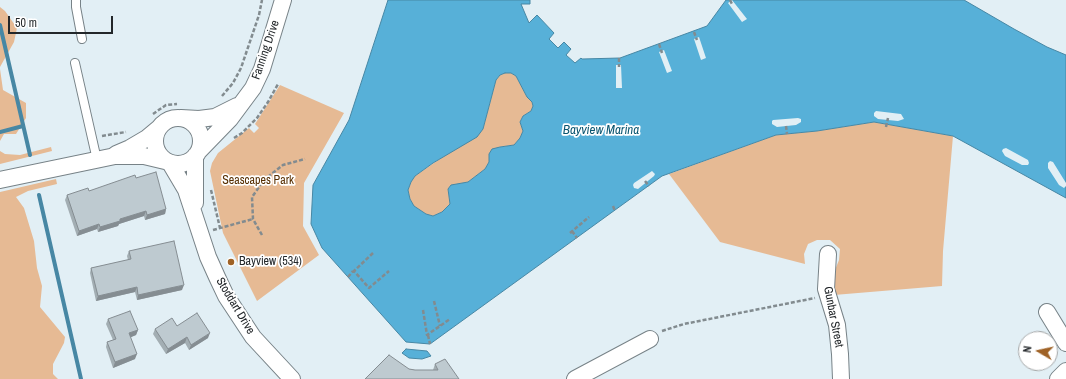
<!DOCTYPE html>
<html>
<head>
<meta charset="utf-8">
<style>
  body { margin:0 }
  #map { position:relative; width:1066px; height:379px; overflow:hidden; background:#e2eff5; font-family:"Archivo Narrow",sans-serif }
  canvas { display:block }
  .north { position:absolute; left:1018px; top:331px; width:40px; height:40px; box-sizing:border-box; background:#fff; border:1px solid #a7a9aa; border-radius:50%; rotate:279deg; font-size:11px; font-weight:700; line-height:16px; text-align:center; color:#23272a }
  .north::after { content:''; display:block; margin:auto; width:14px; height:18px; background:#9f6226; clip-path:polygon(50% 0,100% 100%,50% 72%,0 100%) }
  .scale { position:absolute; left:8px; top:16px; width:105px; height:18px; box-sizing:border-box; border:2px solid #23272a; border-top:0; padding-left:5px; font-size:12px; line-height:14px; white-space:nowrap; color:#23272a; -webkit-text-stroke:3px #fff; paint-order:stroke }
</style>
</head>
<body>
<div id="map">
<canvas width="1066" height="379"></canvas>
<div class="north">N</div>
<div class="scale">50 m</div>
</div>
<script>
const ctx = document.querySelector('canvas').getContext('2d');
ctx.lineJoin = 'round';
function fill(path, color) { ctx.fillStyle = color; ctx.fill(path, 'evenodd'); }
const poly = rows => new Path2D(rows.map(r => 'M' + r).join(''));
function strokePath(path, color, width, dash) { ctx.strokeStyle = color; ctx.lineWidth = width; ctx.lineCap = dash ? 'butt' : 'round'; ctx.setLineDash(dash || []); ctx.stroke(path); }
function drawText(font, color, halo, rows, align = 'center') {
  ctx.font = font + ' "Archivo Narrow",sans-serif'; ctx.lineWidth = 3.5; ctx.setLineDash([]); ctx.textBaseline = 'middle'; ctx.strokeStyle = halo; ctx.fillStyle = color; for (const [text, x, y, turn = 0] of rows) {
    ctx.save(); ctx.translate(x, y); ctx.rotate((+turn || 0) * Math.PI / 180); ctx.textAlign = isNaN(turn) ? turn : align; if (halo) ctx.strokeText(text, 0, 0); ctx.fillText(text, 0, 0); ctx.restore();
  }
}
const green = poly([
  [0,7,5,11,17,28,14,42,0,67],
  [0,69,3,90,26,103,26,118,16,134,4,134,0,141],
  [505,73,511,73,516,76,527,97,532,102,533,106,531,111,523,116,520,122,523,131,520,138,514,145,500,147,489,154,489,162,485,169,468,182,451,186,448,189,450,204,442,212,433,216,426,214,414,206,410,199,408,190,411,182,415,176,483,129,496,80,500,75],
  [280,85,344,113,304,183,303,226,319,255,257,301,223,233,210,171,212,163,218,153,249,128,254,133,259,128,255,124],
  [874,122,953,136,943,251,942,286,834,295,833,275,839,260,840,249,830,240,817,240,808,244,804,254,805,264,720,242,669,174,776,135,817,131],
  [51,147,52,151,0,164,0,151,5,154,20,155],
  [56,179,57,184,28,191,16,197,24,208,34,241,37,268,42,286,40,307,65,337,64,343,53,364,53,374,58,379,0,379,0,192]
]);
const water = poly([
  [388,0,530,0,530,4,521,4,529,23,537,15,554,33,549,39,558,48,564,42,571,49,566,55,575,63,581,58,582,59,620,58,707,26,726,0,964,0,1014,29,1047,47,1066,55,1066,198,953,136,874,122,817,131,776,135,662,176,430,344,406,342,322,248,311,224,313,185,349,120,388,0],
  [505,73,511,73,516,76,527,97,532,102,533,106,531,111,523,116,520,122,523,131,520,138,514,145,500,147,492,149,489,154,489,162,485,169,468,182,451,185,448,189,450,204,442,212,433,216,426,214,414,206,410,199,408,190,411,182,415,176,433,163,477,137,483,129,496,80,500,75,505,73],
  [406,349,427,351,431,356,422,359,409,358,402,353,406,349]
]);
const pier = poly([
  [732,0,747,19,742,22,728,3],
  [699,37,706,58,701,60,694,39],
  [664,50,672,71,667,73,659,52],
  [616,65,621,65,622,88,616,88],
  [876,111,901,114,904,119,898,121,878,119,874,116,874,113],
  [798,118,801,119,801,122,796,125,777,127,772,124,772,121,773,120],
  [1006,148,1028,160,1029,163,1028,165,1022,165,1005,156,1002,151,1003,149],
  [1050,161,1053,162,1066,183,1066,186,1064,188,1059,185,1048,168,1048,163],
  [652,171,655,174,654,176,638,189,634,188,633,185,634,183]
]);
const stream = poly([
  [0,25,30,155],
  [0,132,23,126],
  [39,195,81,379]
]);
const path = poly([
  [730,0,732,4],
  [694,32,697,40],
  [659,44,662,53],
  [619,58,619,67],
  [222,96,233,83,241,68,259,15,262,0],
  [153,114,166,105,177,104],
  [786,126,787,134],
  [886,127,888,118],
  [102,136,126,132],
  [234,138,242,133,257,118,268,102,278,84],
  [645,181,649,186],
  [211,190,220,228],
  [613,206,615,211],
  [213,230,253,219],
  [572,231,577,238],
  [570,233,589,217],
  [262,235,253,219,252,197,264,180,283,165,305,159],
  [373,253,354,271,369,288,389,271],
  [348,277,353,271],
  [434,301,440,326],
  [423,310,427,335,450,319],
  [662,331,684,324,815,298],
  [428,335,430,344]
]);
const service = poly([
  [76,0,76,7,82,39],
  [75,63,97,160]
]);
const minor = poly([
  '155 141a23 23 0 1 1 46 0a23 23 0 1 1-46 0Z',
  [181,118,199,119,215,117,237,106],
  [198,152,230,119,253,88,262,69,283,0],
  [116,154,130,148,147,138,159,128],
  [170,163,186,190,208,257,217,277,226,296,253,337,292,379],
  [0,180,115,156,144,156,165,161],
  [195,203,195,156],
  [828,254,826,289,837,325,840,354,841,379],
  [1047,312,1066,343],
  [575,379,650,339],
  [1058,379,1066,371]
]);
const wall = poly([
  [136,178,166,209,165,214,145,220,144,216,119,224,118,226,98,232,97,229,77,236,65,200,67,195,89,191],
  [129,251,182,290,137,300,135,292,96,301,90,273,91,268,128,260,127,256],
  [108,319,138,330,136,335,130,337,135,359,113,368,106,347,107,342,113,340,106,324],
  [177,326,208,338,189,350,185,343,166,354,153,334,155,329],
  [435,364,459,379,365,379,409,369,415,370,433,370]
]);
const shadedWall = poly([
  [166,209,165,214,145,220,147,215],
  [146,211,144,216,119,224,118,226,98,232,100,227,120,219],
  [99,224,97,229,77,236,79,231],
  [184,285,182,290,137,300,138,295],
  [137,287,135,292,96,301,98,296],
  [138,330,136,335,127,339,129,333],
  [210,333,208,338,189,350,191,345],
  [187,337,185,343,166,354,168,349],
  [137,354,135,359,113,368,115,362]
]);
const building = poly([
  [156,172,166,209,147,215,146,211,120,219,120,221,100,227,99,224,79,231,67,195,88,188,89,191,135,175,136,178,156,172],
  [174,241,184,285,138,295,137,287,98,296,91,268,131,259,129,251,174,241],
  [130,311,138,330,129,333,137,354,115,362,107,342,116,339,108,319,130,311],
  [197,313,210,333,191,345,187,337,168,349,155,329,172,318,177,326,197,313],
  [389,355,409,369,415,370,438,370,435,364,445,359,459,379,365,379,389,355]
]);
const markers = [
  [231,262,4,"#9f6226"]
];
const streetNames = [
  ["Fanning Drive",266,50,-71],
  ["Stoddart Drive",235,306,59],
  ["Gunbar Street",833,317,79]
];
const parkNames = [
  ["Seascapes Park",258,181]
];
const poiNames = [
  ["Bayview (534)",239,262]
];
const waterNames = [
  ["Bayview Marina",601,131]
];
fill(green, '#e6ba94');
fill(water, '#57b0d8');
strokePath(water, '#4787a4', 1);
fill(pier, '#e2eff5');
strokePath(stream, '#4787a4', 4);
strokePath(service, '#778287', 10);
strokePath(minor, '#778287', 18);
strokePath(path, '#828b8f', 2.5, [4, 2]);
strokePath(service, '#fff', 8);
strokePath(minor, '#fff', 16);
fill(wall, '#a3aeb3');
fill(shadedWall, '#858d92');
fill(building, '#becad0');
strokePath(building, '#858d92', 1);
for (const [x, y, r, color] of markers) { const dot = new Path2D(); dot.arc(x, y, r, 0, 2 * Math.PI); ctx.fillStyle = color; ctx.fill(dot); strokePath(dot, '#fff', 1.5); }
drawText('12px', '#23272a', '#fff', streetNames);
drawText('12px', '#562e00', '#fff', parkNames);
drawText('12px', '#23272a', '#fff', poiNames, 'left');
drawText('italic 13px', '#095570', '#fff', waterNames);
</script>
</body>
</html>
